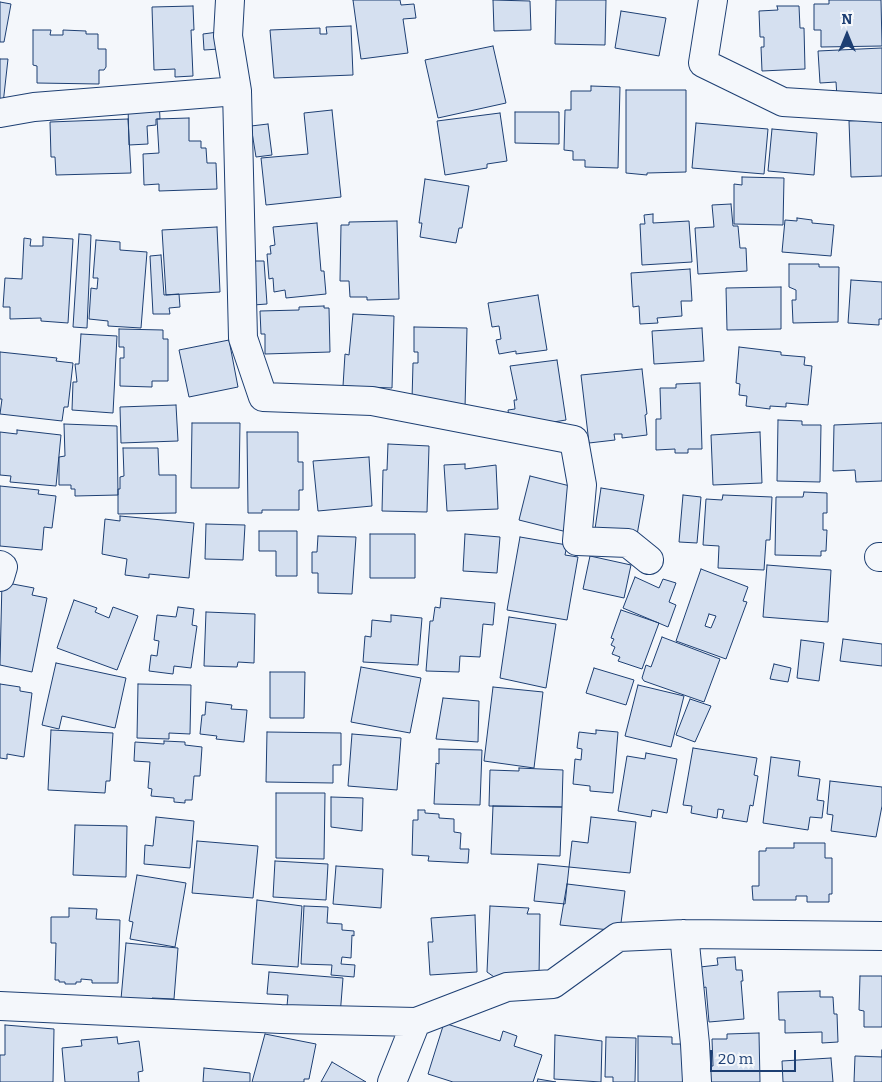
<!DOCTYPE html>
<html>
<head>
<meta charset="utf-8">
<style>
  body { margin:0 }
  #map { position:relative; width:882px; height:1082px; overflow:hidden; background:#f4f7fb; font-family:Bitter,serif }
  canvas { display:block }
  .north { position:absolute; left:822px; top:10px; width:50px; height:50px; -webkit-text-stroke:4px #f4f7fb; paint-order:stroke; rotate:0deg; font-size:14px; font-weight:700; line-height:20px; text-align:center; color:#1d3f73 }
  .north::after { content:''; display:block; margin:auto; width:18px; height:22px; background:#1d3f73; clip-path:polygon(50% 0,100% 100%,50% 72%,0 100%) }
  .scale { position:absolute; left:710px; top:1050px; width:86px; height:22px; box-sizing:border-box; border:2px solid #1d3f73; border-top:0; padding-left:6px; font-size:15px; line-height:18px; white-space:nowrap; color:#1d3f73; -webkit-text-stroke:4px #f4f7fb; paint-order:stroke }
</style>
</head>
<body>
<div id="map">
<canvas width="882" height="1082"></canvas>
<div class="north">N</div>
<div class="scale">20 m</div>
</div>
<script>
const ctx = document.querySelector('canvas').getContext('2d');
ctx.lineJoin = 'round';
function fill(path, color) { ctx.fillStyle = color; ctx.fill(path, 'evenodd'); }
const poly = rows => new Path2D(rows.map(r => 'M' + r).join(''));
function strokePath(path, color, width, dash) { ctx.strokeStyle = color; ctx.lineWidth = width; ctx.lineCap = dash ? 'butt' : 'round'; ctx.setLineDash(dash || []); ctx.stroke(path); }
const building = poly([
  [353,0,400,0,401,5,414,4,416,18,403,19,408,53,361,59,353,0],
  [493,0,530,1,531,30,494,31,493,0],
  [556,0,606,0,605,45,555,44,556,0],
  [829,0,881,0,882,46,821,47,821,30,814,30,814,4,829,4,829,0],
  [0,2,11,4,4,42,0,42,0,2],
  [193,6,194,30,191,30,193,76,175,77,175,69,154,70,152,7,193,6],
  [777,6,799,6,800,28,804,28,805,69,762,71,761,47,764,47,764,37,760,37,759,11,778,10,777,6],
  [621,11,666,18,659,56,615,48,621,11],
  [351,26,353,75,274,78,270,30,320,28,320,34,327,34,326,27,351,26],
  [33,30,51,30,50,35,63,35,63,30,86,31,86,34,98,34,98,49,106,49,106,67,104,70,99,70,99,84,37,83,37,66,33,65,33,30],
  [218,32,219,49,204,50,203,34,218,32],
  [493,46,506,103,438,118,425,60,493,46],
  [882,48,882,95,837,97,836,82,820,83,818,51,882,48],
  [0,59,8,59,3,104,0,104,0,59],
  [591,86,620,87,618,168,585,167,585,160,573,160,573,151,564,150,565,110,571,110,571,91,591,91,591,86],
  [626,90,686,90,686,172,647,173,647,175,626,173,626,90],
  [159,100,160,119,156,119,156,125,147,126,148,144,129,145,128,106,159,100],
  [332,110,341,197,266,205,261,158,308,154,304,113,332,110],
  [515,112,559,112,559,144,515,143,515,112],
  [500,113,507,161,487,164,487,168,445,175,437,121,500,113],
  [189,118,189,141,201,141,201,148,206,148,207,163,216,163,217,189,159,191,159,184,144,185,143,154,159,153,157,119,189,118],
  [128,119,131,173,56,175,55,157,51,157,50,122,128,119],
  [882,119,882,176,851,177,849,121,882,119],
  [696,123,768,129,764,174,692,168,696,123],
  [268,124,272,155,256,157,251,126,268,124],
  [772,129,817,133,814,175,768,171,772,129],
  [742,177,784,178,783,225,734,224,734,184,742,185,742,177],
  [425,179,469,186,462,228,459,228,456,243,420,237,422,223,419,223,425,179],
  [731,204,733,226,738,226,740,248,746,248,747,271,698,274,695,228,714,227,712,205,731,204],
  [653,214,653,223,689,221,692,262,642,265,640,224,645,224,644,215,653,214],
  [797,218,812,220,812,223,834,225,831,256,782,252,785,220,797,221,797,218],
  [397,221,399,299,367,300,367,297,350,297,349,281,340,281,341,225,349,225,349,222,397,221],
  [317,223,321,271,324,271,326,294,286,298,285,290,274,292,273,278,269,279,267,254,271,254,270,246,275,245,273,227,317,223],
  [217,227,220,292,166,295,162,230,217,227],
  [79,234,91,235,87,328,73,327,79,234],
  [43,237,73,239,68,323,41,321,41,318,10,319,10,307,3,307,5,278,22,279,24,238,31,239,30,246,43,246,43,237],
  [96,240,120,242,120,250,147,252,141,328,108,326,108,321,89,319,91,288,97,289,98,278,93,278,96,240],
  [161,255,164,295,179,294,180,307,169,308,170,314,153,314,150,256,161,255],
  [250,261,264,261,267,304,253,305,250,261],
  [789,264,819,264,819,267,839,267,838,322,793,323,792,300,796,300,796,290,789,287,789,264],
  [690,269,692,301,681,301,682,316,657,318,658,323,640,324,639,306,633,307,631,273,690,269],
  [851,280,882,282,882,319,879,319,879,325,848,323,851,280],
  [781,287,781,329,727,330,726,288,781,287],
  [538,295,547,350,516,354,516,351,499,354,496,340,501,339,499,326,492,327,488,303,538,295],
  [324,306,324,308,329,308,330,352,265,354,265,334,261,334,260,311,299,310,299,307,324,306],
  [353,314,394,316,392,388,343,386,345,354,349,355,353,314],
  [414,327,467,328,465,408,412,400,413,363,418,363,418,352,414,352,414,327],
  [702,328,704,361,654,364,652,331,702,328],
  [119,329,163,330,163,339,168,339,168,381,152,381,152,387,120,386,120,358,124,358,124,347,119,347,119,329],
  [81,334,117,336,113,413,72,410,73,382,77,382,75,364,79,364,81,334],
  [229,340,238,387,189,397,179,350,229,340],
  [739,347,781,352,781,355,805,357,804,365,812,366,808,405,786,403,786,407,770,406,770,409,746,406,747,396,739,395,740,384,736,383,739,347],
  [0,352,57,358,56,361,73,363,68,407,64,407,62,421,0,414,2,399,0,399,0,352],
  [557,360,566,420,541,424,510,424,508,410,515,409,514,400,517,400,510,366,557,360],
  [642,369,647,414,645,415,647,435,622,438,622,434,614,434,615,440,589,443,581,375,642,369],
  [700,383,702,449,688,449,688,453,675,453,675,449,656,450,656,419,661,419,660,388,676,388,676,384,700,383],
  [176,405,178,441,121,443,120,407,176,405],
  [778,420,802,421,802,425,821,425,820,482,777,481,778,420],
  [192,423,240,423,239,488,191,488,192,423],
  [882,423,882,481,856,482,855,470,833,471,834,425,882,423],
  [64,424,117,426,118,495,75,496,75,489,71,489,71,485,59,485,59,457,65,456,64,424],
  [17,430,61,435,56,486,10,482,11,476,0,475,0,432,17,434,17,430],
  [247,432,298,432,298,462,303,462,303,490,299,490,299,510,262,510,262,513,248,513,247,432],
  [760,432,762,483,713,485,711,435,760,432],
  [388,444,429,446,427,512,382,511,383,470,387,470,388,444],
  [123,448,158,448,159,475,176,475,176,513,118,514,118,489,120,489,120,477,124,476,123,448],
  [369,457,372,506,318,511,313,461,369,457],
  [465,464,465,469,496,465,498,509,447,511,444,465,465,464],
  [530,476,578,488,567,532,519,520,530,476],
  [0,486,39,490,38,494,56,496,52,528,44,527,42,550,0,546,0,486],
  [601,488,644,495,637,535,595,529,601,488],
  [804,492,827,493,827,513,823,513,823,530,827,530,826,551,821,551,821,556,775,555,776,497,803,497,804,492],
  [683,495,701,497,697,543,679,542,683,495],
  [723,495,772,497,770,540,766,540,764,570,718,568,719,546,703,545,706,499,722,500,723,495],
  [120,516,194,523,189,578,149,574,149,578,125,575,127,559,102,554,105,519,120,521,120,516],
  [206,524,245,525,243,560,205,559,206,524],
  [259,531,297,531,297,576,276,576,276,551,259,551,259,531],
  [370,534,415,534,415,578,370,578,370,534],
  [465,534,500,537,497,573,463,571,465,534],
  [318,536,356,537,352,594,318,593,318,573,312,573,312,552,317,552,318,536],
  [520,537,567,545,565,555,578,557,567,620,507,610,520,537],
  [590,556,631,565,624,598,583,589,590,556],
  [767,565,831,570,828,622,763,617,767,565],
  [701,569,748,587,743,601,747,602,726,659,676,641,701,569],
  [709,614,716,616,711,628,705,626,709,614],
  [635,577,659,588,663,579,676,583,669,602,676,605,668,627,623,608,635,577],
  [2,582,34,588,32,595,47,598,32,672,0,665,2,582],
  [441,598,495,603,493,625,483,624,480,657,460,656,459,672,426,671,430,621,433,621,435,607,440,608,441,598],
  [74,600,97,608,95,612,109,618,113,607,138,616,117,670,57,648,74,600],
  [178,607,194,609,192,625,197,626,191,668,174,666,173,674,149,671,151,655,157,656,159,641,154,640,157,615,176,617,178,607],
  [621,610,659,623,642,669,618,661,620,657,612,654,615,647,611,645,614,639,611,638,621,610],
  [206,612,255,614,254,663,238,662,237,667,204,666,206,612],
  [391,615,422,618,418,665,363,662,365,636,371,637,372,620,391,622,391,615],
  [509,617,556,624,546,688,500,678,509,617],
  [662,637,720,659,704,702,644,681,642,678,646,665,651,667,662,637],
  [843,639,882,644,882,666,840,661,843,639],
  [801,640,824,643,819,681,797,678,801,640],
  [56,663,126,678,115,728,62,716,59,729,42,725,56,663],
  [774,664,791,668,788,682,770,679,774,664],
  [361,667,421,678,410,733,351,722,361,667],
  [594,668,634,680,626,705,586,693,594,668],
  [270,672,305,672,304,718,270,718,270,672],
  [0,684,20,687,20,691,32,693,24,757,7,754,7,759,0,758,0,684],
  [138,684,191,685,190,734,169,733,169,739,137,738,138,684],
  [638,685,684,696,671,747,625,736,638,685],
  [493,687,543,692,534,768,484,761,493,687],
  [443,698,479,701,478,742,436,739,443,698],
  [690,699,711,706,695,742,676,735,690,699],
  [206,702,232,705,231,709,247,710,244,742,216,739,217,736,200,734,202,715,205,715,206,702],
  [51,730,113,733,110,781,106,781,105,793,48,790,51,730],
  [596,730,618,732,613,793,590,791,590,786,573,784,575,759,581,760,582,749,577,748,579,732,596,734,596,730],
  [267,732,341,733,341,765,333,765,333,783,266,782,267,732],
  [352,734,401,738,397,790,348,786,352,734],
  [164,741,185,742,185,745,202,747,200,776,194,776,192,800,185,800,185,803,174,802,174,798,151,796,152,789,148,788,150,762,134,761,135,742,164,744,164,741],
  [693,748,757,758,754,775,758,776,753,806,750,805,747,822,722,818,724,810,718,809,717,818,691,813,692,806,683,805,693,748],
  [439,749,482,750,480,805,434,804,436,763,439,764,439,749],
  [646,753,677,759,667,813,652,810,651,817,618,811,627,756,645,759,646,753],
  [771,757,800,761,798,776,820,779,817,800,824,801,822,818,810,817,808,830,763,823,771,757],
  [519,768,563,770,562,807,489,806,490,770,519,771,519,768],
  [830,781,882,787,882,806,876,837,831,831,833,815,827,814,830,781],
  [276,793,325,793,324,859,276,858,276,793],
  [331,797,363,798,362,831,331,827,331,797],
  [493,806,562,807,560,856,491,854,493,806],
  [418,810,425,810,425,813,439,814,439,818,454,819,454,832,461,833,460,849,469,849,468,863,428,861,429,856,412,855,413,820,418,820,418,810],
  [156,817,194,821,190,868,144,864,145,845,153,846,156,817],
  [591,817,636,822,630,873,569,867,572,841,588,843,591,817],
  [75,825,127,826,126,877,73,875,75,825],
  [197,841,258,846,253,898,192,893,197,841],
  [794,843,825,843,825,858,832,858,832,894,829,894,829,902,807,902,807,896,796,896,796,900,753,900,752,886,759,886,759,851,766,851,766,848,794,848,794,843],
  [275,861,328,864,326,900,273,897,275,861],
  [538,864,569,867,565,904,534,901,538,864],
  [336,866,383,869,381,908,333,904,336,866],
  [137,875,186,883,175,947,130,939,133,922,129,921,137,875],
  [567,884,625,891,620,931,560,925,567,884],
  [257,900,302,906,298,967,252,964,257,900],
  [304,906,328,907,327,923,342,924,342,930,354,931,354,936,352,935,351,958,342,957,341,964,355,965,354,977,331,975,332,965,301,964,304,906],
  [490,906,529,908,527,914,540,914,539,976,497,979,487,972,490,906],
  [69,908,97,909,96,919,120,920,118,983,92,983,92,980,81,979,81,982,76,982,76,984,65,984,65,982,59,982,59,980,55,980,56,943,51,943,51,917,69,917,69,908],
  [475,915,477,972,430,975,428,942,433,942,431,918,475,915],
  [126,943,178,948,174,999,152,998,151,1005,121,999,126,943],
  [735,957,736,970,742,970,743,981,741,981,744,1019,709,1022,706,987,702,988,700,967,718,965,717,958,735,957],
  [269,972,343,978,340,1016,287,1006,288,995,267,994,269,972],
  [860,976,882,976,882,1027,864,1027,864,1011,859,1010,860,976],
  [820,991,820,997,833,997,834,1014,837,1014,838,1042,822,1043,822,1032,785,1033,785,1020,779,1020,778,992,820,991],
  [444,1023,500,1041,503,1031,517,1036,514,1046,542,1055,533,1082,453,1082,428,1074,444,1023],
  [5,1025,54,1029,53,1082,0,1082,0,1055,5,1055,5,1025],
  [759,1033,760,1082,701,1082,701,1066,713,1066,712,1039,727,1039,727,1034,759,1033],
  [265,1034,316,1044,309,1079,304,1079,304,1082,252,1082,265,1034],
  [555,1035,602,1041,601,1082,554,1079,555,1035],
  [638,1036,672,1037,672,1044,692,1044,692,1082,638,1082,638,1036],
  [117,1037,118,1044,139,1041,143,1071,138,1072,139,1082,65,1082,62,1048,82,1046,81,1040,117,1037],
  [606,1037,636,1038,635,1082,613,1082,613,1077,605,1077,606,1037],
  [882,1050,882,1082,854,1082,855,1056,882,1057,882,1050],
  [831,1058,833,1082,783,1082,782,1061,831,1058],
  [332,1062,366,1082,321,1082,332,1062],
  [204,1068,250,1073,250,1082,203,1082,204,1068],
  [538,1079,556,1082,537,1082,538,1079]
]);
const minor = poly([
  [230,0,228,36,237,91,243,338,263,397,372,401,574,440,582,485,577,541,628,543,649,560],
  [713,0,703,63,783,102,882,108],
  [0,113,34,107,237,91],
  [879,557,882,557],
  [0,565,3,567,0,577],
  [684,934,695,1044,697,1082],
  [0,1006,281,1019,416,1022,507,987,553,984,618,937,684,934,882,936],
  [392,1082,416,1022]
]);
fill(building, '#d5e0f0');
strokePath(building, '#1d3f73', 1);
strokePath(minor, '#1d3f73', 30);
strokePath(minor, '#f4f7fb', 28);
</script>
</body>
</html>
